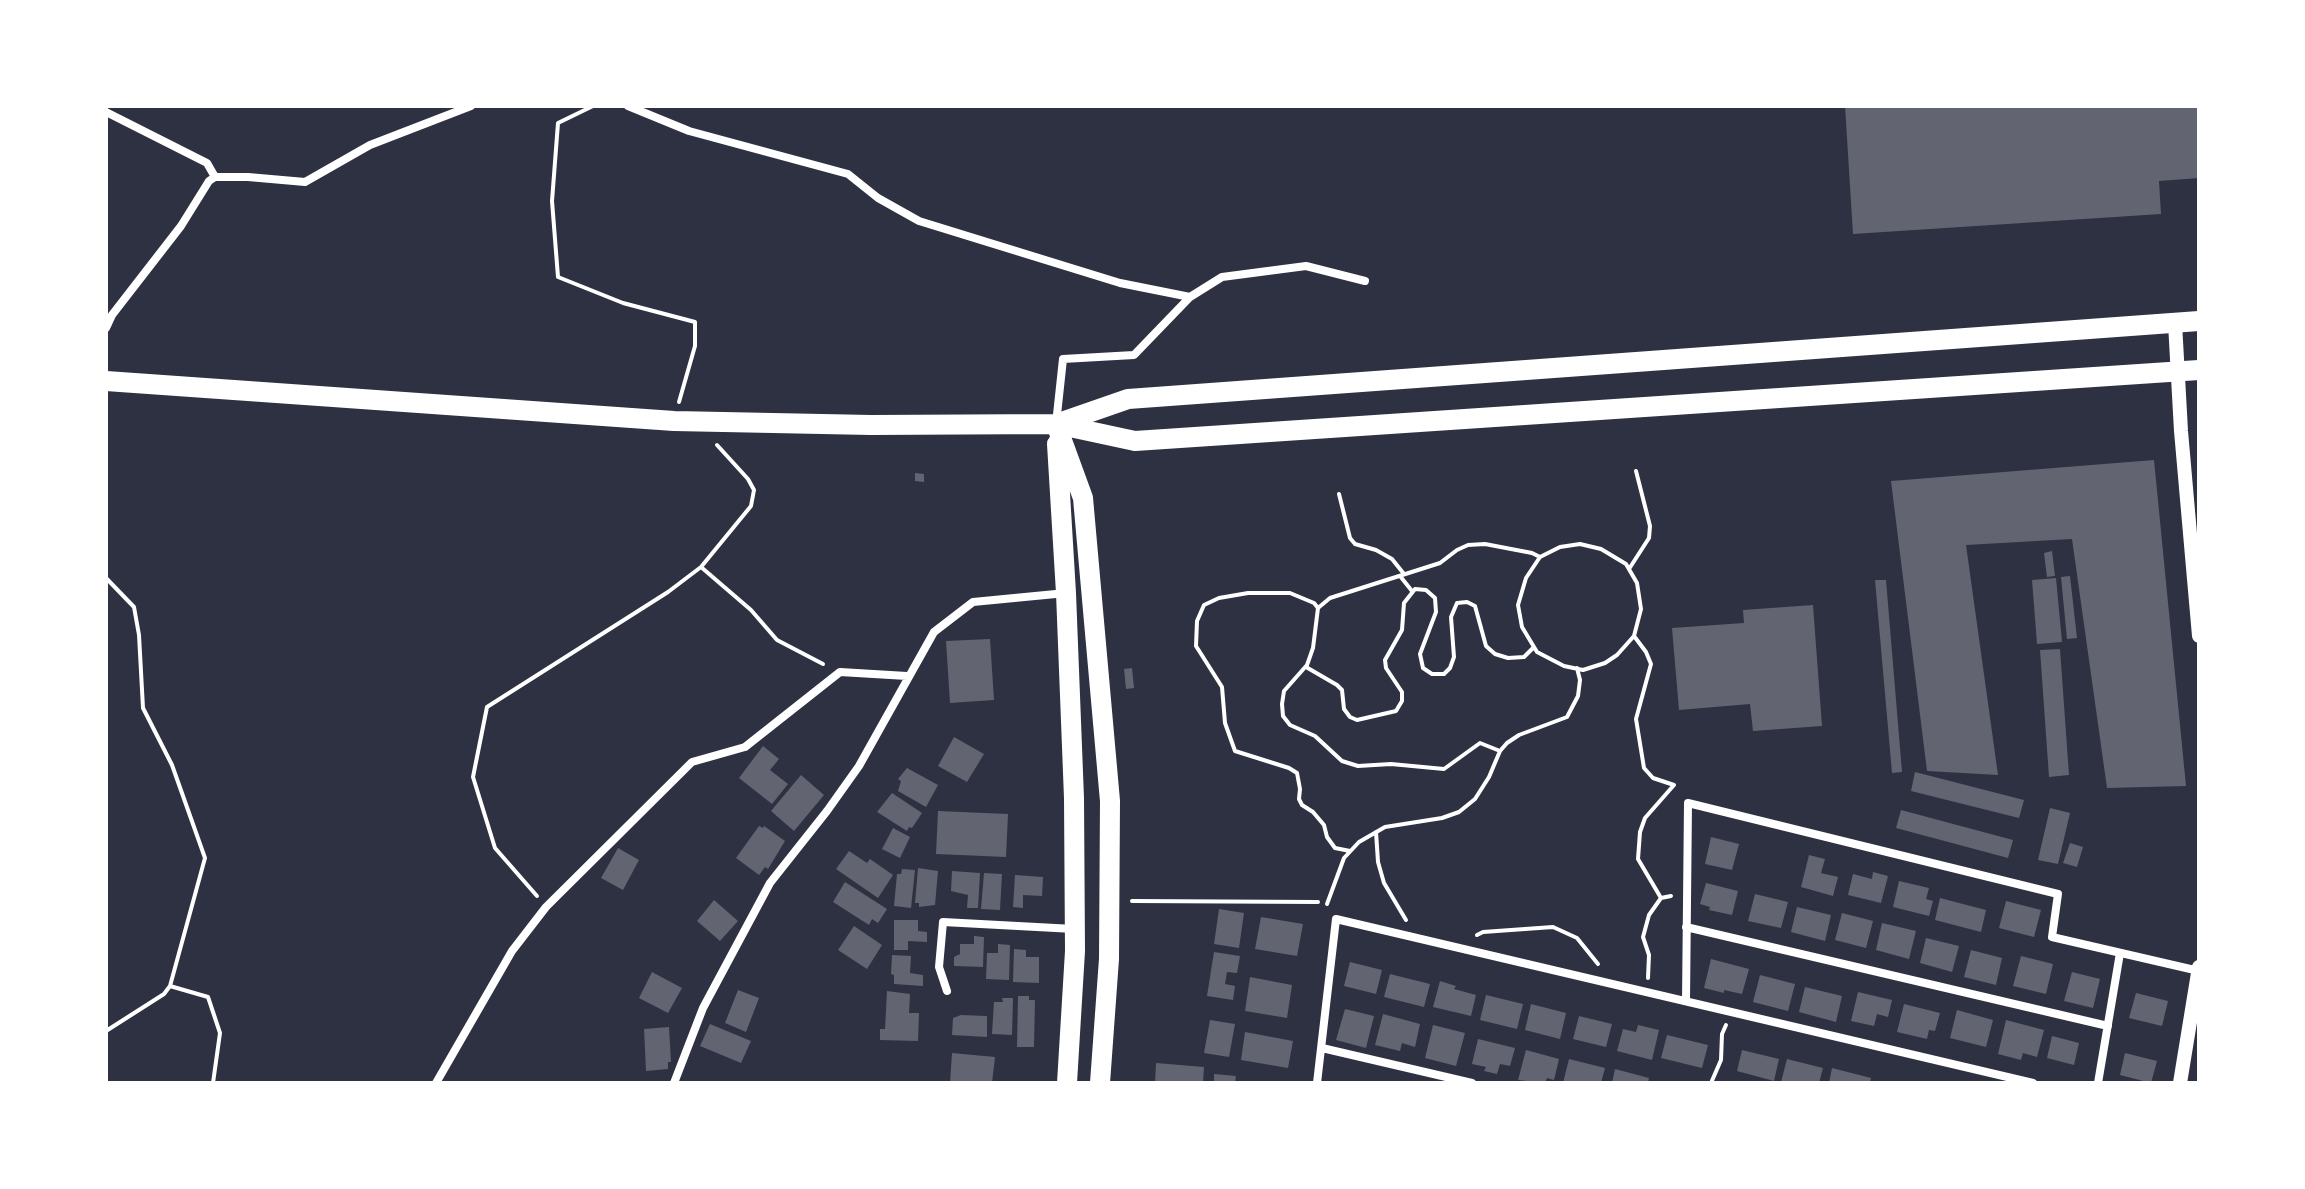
<!DOCTYPE html>
<html>
<head>
<meta charset="utf-8">
<style>
  body { margin:0 }
  #map { position:relative; width:2305px; height:1189px; overflow:hidden; background:#2d3142; font-family:"Alegreya Sans",sans-serif }
  canvas { display:block }
  .frame { position:absolute; inset:0; border:108px solid #fff; pointer-events:none }
</style>
</head>
<body>
<div id="map">
<canvas width="2305" height="1189"></canvas>
<div class="frame"></div>
</div>
<script>
const ctx = document.querySelector('canvas').getContext('2d');
ctx.lineJoin = 'round';
function fill(path, color) { ctx.fillStyle = color; ctx.fill(path, 'evenodd'); }
const poly = rows => new Path2D(rows.map(r => 'M' + r).join(''));
function strokePath(path, color, width, dash) { ctx.strokeStyle = color; ctx.lineWidth = width; ctx.lineCap = dash ? 'butt' : 'round'; ctx.setLineDash(dash || []); ctx.stroke(path); }
const building = poly([
  [1845,106,2199,106,2199,178,2159,181,2161,214,1853,234],
  [2154,460,2186,786,2107,788,2072,539,1966,545,1998,775,1927,771,1891,481],
  [915,473,924,474,924,482,915,481],
  [2052,551,2055,576,2047,577,2044,553],
  [2070,576,2077,638,2067,639,2061,577],
  [2056,578,2062,642,2037,644,2032,580],
  [1875,580,1886,580,1902,772,1892,773],
  [1813,605,1822,726,1753,731,1750,704,1679,710,1672,628,1744,623,1743,610],
  [990,639,994,700,950,703,946,641],
  [2060,649,2069,775,2049,777,2040,650],
  [1132,668,1134,688,1126,689,1124,669],
  [954,737,984,754,967,782,938,766],
  [763,746,779,759,770,770,788,784,772,804,739,778],
  [907,768,938,785,926,807,898,791,901,781,898,779],
  [1915,772,2024,800,2019,818,1911,791],
  [801,775,824,795,794,831,771,811],
  [892,793,922,813,912,828,909,827,907,831,877,812],
  [2050,808,2070,813,2058,864,2038,860],
  [1901,810,2013,840,2008,858,1896,828],
  [938,811,1008,814,1006,857,936,854],
  [759,826,763,828,764,826,785,841,768,869,765,867,759,875,736,858],
  [893,828,910,837,900,858,882,849],
  [1711,837,1739,844,1732,870,1705,864],
  [2070,843,2083,847,2077,867,2063,863],
  [618,848,639,860,623,890,601,878],
  [849,851,867,863,870,859,893,875,878,898,836,869],
  [1809,855,1825,859,1821,873,1838,877,1833,896,1801,887],
  [918,868,938,871,935,905,919,907,919,903,915,903],
  [902,869,915,870,911,908,894,906,897,874,901,874],
  [952,871,980,873,978,908,967,908,968,895,951,891],
  [1873,872,1888,876,1881,903,1848,895,1853,874,1872,879],
  [984,873,1002,874,1000,910,981,909],
  [1015,875,1043,877,1042,896,1023,895,1023,908,1013,907],
  [1899,881,1929,888,1926,899,1933,901,1929,916,1893,907],
  [845,882,887,909,878,923,872,919,869,925,833,902],
  [1706,883,1738,891,1732,915,1709,910,1710,907,1700,904],
  [1755,894,1788,902,1781,928,1748,921],
  [1940,898,1986,910,1981,932,1935,920],
  [714,900,738,921,720,941,697,921],
  [2006,901,2041,910,2034,937,1999,928],
  [1797,907,1831,915,1825,941,1791,932],
  [1219,909,1244,913,1239,948,1214,944],
  [1842,913,1873,921,1866,948,1835,940],
  [1261,917,1303,924,1297,956,1255,949],
  [894,920,918,920,918,931,927,932,927,942,908,941,908,950,894,950],
  [1882,923,1916,931,1909,959,1876,950],
  [854,926,882,945,867,969,838,950],
  [974,936,984,937,983,967,954,966,954,957,960,954,960,944,974,944],
  [1926,938,1959,946,1952,972,1920,963],
  [998,944,1010,945,1009,980,986,979,987,953,998,953],
  [1014,949,1026,950,1026,957,1039,957,1039,983,1013,982],
  [1971,950,2002,958,1996,985,1964,977],
  [1214,952,1240,956,1237,973,1227,972,1225,984,1235,986,1233,1000,1207,996],
  [892,955,911,956,910,973,923,975,923,986,894,984,894,975,891,974],
  [2021,956,2053,964,2046,994,2013,986],
  [1711,959,1749,969,1742,994,1724,990,1724,993,1704,988],
  [1350,962,1382,970,1376,994,1344,986],
  [652,972,682,988,668,1013,639,998],
  [2072,972,2100,979,2093,1008,2064,1001],
  [1390,974,1430,984,1424,1007,1384,997],
  [1760,975,1795,984,1788,1011,1753,1002],
  [1250,977,1292,985,1287,1018,1245,1011],
  [1440,981,1456,986,1454,989,1476,995,1471,1016,1433,1007],
  [1805,987,1842,996,1836,1022,1799,1012],
  [738,990,759,998,746,1032,725,1023],
  [887,991,910,994,909,1013,919,1013,918,1041,880,1040,880,1029,885,1029],
  [1858,992,1892,1000,1888,1017,1877,1014,1874,1026,1851,1021],
  [2136,993,2168,1001,2162,1026,2129,1018],
  [1486,995,1523,1004,1517,1029,1480,1020],
  [1018,996,1029,996,1029,1000,1035,1000,1034,1047,1017,1047],
  [1002,998,1013,998,1012,1035,992,1034,994,1002,1003,1002],
  [1531,1004,1566,1013,1560,1039,1525,1030],
  [1904,1004,1940,1013,1935,1031,1929,1030,1927,1039,1897,1032],
  [1345,1009,1374,1016,1366,1048,1336,1040],
  [1957,1010,1993,1020,1986,1047,1950,1038],
  [1383,1014,1420,1024,1415,1047,1402,1043,1400,1051,1375,1045],
  [961,1015,987,1016,987,1037,952,1035,953,1018],
  [1579,1016,1612,1024,1606,1047,1573,1039],
  [1210,1020,1235,1024,1229,1057,1204,1053],
  [2006,1020,2044,1030,2037,1057,2023,1053,2021,1060,1998,1054],
  [710,1024,751,1041,741,1063,700,1046],
  [1433,1025,1465,1033,1456,1066,1425,1058],
  [1638,1025,1659,1030,1652,1060,1617,1051,1623,1029,1636,1032],
  [669,1027,671,1062,668,1062,668,1069,646,1071,644,1029],
  [1245,1032,1293,1041,1288,1068,1241,1060],
  [1667,1035,1708,1045,1702,1068,1661,1058],
  [2052,1036,2079,1043,2074,1065,2047,1058],
  [1478,1039,1515,1048,1510,1066,1500,1064,1497,1074,1484,1071,1486,1067,1472,1064],
  [1526,1050,1559,1059,1554,1080,1547,1078,1545,1083,1518,1080],
  [1742,1050,1779,1059,1774,1081,1737,1071],
  [952,1053,995,1057,992,1083,950,1083],
  [2125,1053,2157,1061,2151,1083,2120,1075],
  [1569,1059,1605,1068,1601,1083,1563,1083],
  [1787,1059,1823,1068,1819,1083,1781,1082],
  [1156,1063,1204,1067,1203,1083,1155,1083],
  [1832,1068,1871,1078,1870,1083,1829,1083],
  [1615,1069,1649,1078,1648,1083,1612,1083],
  [1214,1074,1236,1076,1235,1083,1214,1083]
]);
const path = poly([
  [593,106,558,123,552,201,558,277,623,303,695,322,695,346,679,402],
  [1339,494,1350,538,1355,544,1376,550,1392,559,1404,574],
  [1580,544,1601,549,1626,564,1637,583,1641,609,1634,636,1617,655,1605,663,1583,670,1564,666,1537,652,1522,627,1518,605,1526,578,1540,557,1560,547,1580,544],
  [701,567,751,610,777,640,823,664],
  [1629,569,1649,538,1650,526,1636,471],
  [1400,576,1412,591],
  [106,578,134,607,139,635,143,708,172,765,205,858,170,986,208,997,220,1033,213,1083],
  [1318,608,1314,603,1290,593,1248,593,1219,598,1204,605,1197,621,1196,646,1222,687,1225,723,1235,751,1289,768,1297,773,1300,789,1299,799,1302,805,1313,812,1324,825,1327,837,1335,848,1350,851],
  [1634,636,1646,652,1651,664,1636,719,1644,768,1653,778,1674,785,1645,818,1640,832,1638,859,1661,898],
  [1306,667,1337,685,1342,690,1344,709,1350,717,1357,720,1396,711,1402,701,1402,692,1386,668,1385,660,1402,630,1404,603,1415,589,1426,590,1435,598,1436,612,1420,654,1423,668,1432,674,1444,674,1450,668,1454,657,1451,617,1457,603,1467,602,1475,606,1486,646,1495,654,1508,658,1524,657,1534,647],
  [1500,751,1480,743,1444,769,1391,764,1358,766,1342,761,1315,736,1290,725,1283,716,1282,704,1284,691,1307,665,1313,648,1318,608,1330,598,1440,563,1457,550,1468,545,1485,544,1532,553,1540,557],
  [1376,832,1378,862,1384,883,1406,920],
  [537,896,495,848,473,777,487,707,668,592,701,567,751,506,754,490,748,479,717,445],
  [1132,901,1318,902],
  [1327,904,1344,858,1359,842,1385,827,1442,818,1459,812,1475,799,1489,777,1500,751,1507,743,1519,735,1567,717,1578,696,1580,680,1577,668],
  [1477,935,1483,932,1553,927,1577,938,1598,964],
  [1648,978,1649,955,1643,937,1649,915,1661,898,1671,896],
  [106,1031,164,994,170,986],
  [1711,1083,1721,1060,1722,1034,1726,1025]
]);
const minor = poly([
  [628,106,689,131,848,174,878,198,919,221,1120,283,1190,297],
  [106,112,207,163,215,177],
  [106,328,112,315,181,226,209,181,215,177,248,177,305,182,370,145,471,106],
  [1056,424,1063,359,1134,355,1190,297,1222,277,1306,266,1365,281],
  [1686,927,2108,1026],
  [947,991,939,967,943,922,1074,929],
  [1686,1001,1688,803,2058,894,2052,937,2199,971],
  [1322,1048,1472,1083],
  [436,1083,512,951,546,907,692,762,745,747,840,672,907,676],
  [674,1083,703,1008,770,883,827,811,859,766,934,632,973,602,1066,593],
  [1317,1083,1336,919,2033,1083],
  [2098,1083,2120,953]
]);
const tertiary = poly([
  [2175,323,2181,431,2199,636],
  [2180,1083,2199,967]
]);
const primary = poly([
  [106,381,674,421,871,425,1056,424,1135,441,2199,370],
  [1056,424,1128,399,2199,321],
  [1056,424,1083,498,1110,801,1109,959,1100,1083],
  [1057,444,1066,593,1074,798,1075,951,1067,1083]
]);
fill(building, '#626471');
strokePath(path, '#fff', 4);
strokePath(minor, '#fff', 8);
strokePath(tertiary, '#fff', 14);
strokePath(primary, '#fff', 20);
</script>
</body>
</html>
